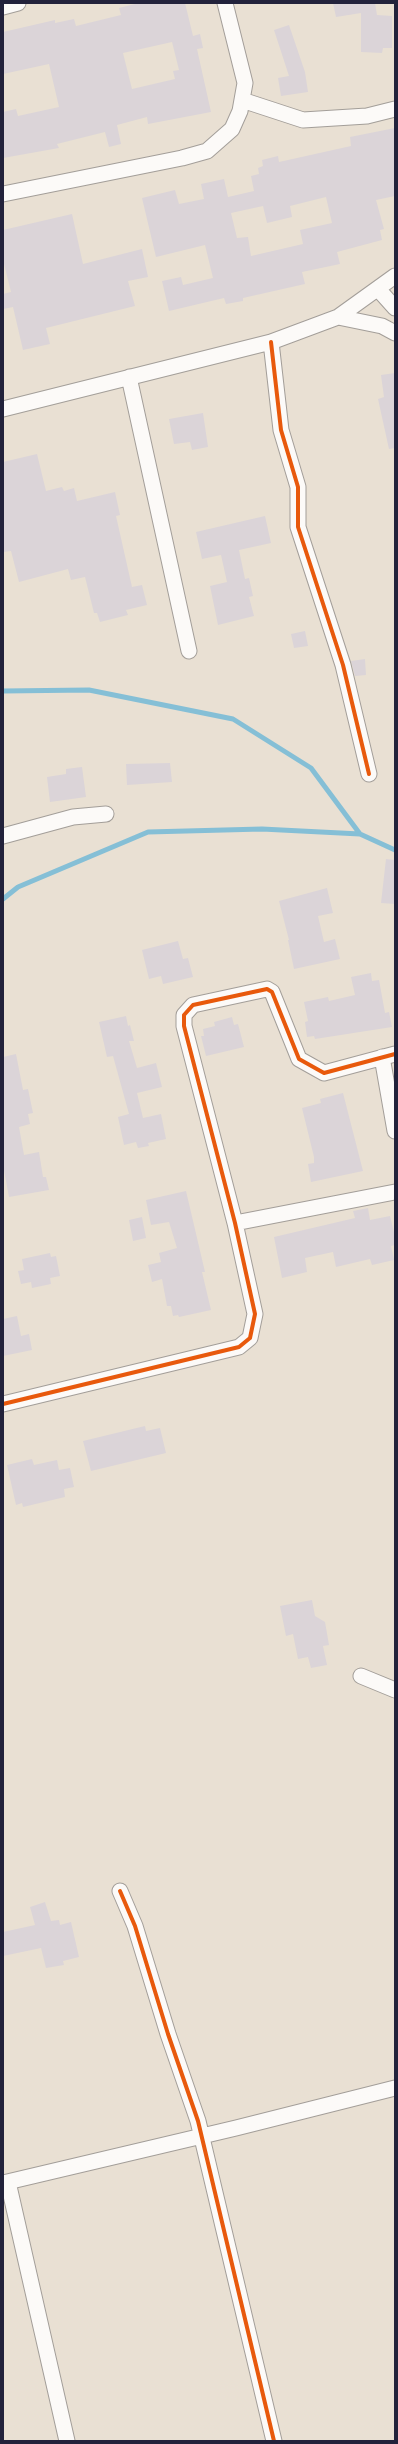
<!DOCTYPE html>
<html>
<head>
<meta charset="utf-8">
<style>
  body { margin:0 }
  #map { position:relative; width:398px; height:2444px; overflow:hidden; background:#e9e0d3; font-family:"Balsamiq Sans",sans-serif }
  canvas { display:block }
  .frame { position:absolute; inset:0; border:4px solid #22223b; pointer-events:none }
</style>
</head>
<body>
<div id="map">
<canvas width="398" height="2444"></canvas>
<div class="frame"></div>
</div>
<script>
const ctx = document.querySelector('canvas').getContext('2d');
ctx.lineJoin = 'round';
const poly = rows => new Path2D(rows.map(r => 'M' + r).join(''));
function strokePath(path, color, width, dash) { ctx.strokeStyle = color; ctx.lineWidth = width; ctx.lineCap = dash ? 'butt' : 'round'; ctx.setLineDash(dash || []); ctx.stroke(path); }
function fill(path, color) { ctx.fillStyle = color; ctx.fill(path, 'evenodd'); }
const stream = poly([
  [3,691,89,690,233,719,311,768,360,834],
  [3,899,18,887,148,832,262,829,360,834,395,850]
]);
const building = poly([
  [139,3,185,3,193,36,200,34,203,48,197,49,211,112,148,124,147,117,117,125,121,144,109,147,105,132,57,144,59,148,3,158,3,112,16,109,18,116,59,107,49,64,3,74,3,32,55,20,55,23,74,19,76,26,121,15,119,8],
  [172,42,179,70,173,71,175,79,132,89,123,53],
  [333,3,375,3,377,15,392,16,392,48,383,48,382,53,361,52,361,13,336,17],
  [289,25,305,72,308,92,281,96,278,78,289,76,274,30],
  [395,128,395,196,376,200,384,229,380,230,382,240,337,252,340,264,302,272,305,284,243,298,243,301,226,304,224,298,169,311,162,281,181,277,183,285,213,278,205,245,156,257,142,198,175,190,179,204,204,199,201,184,224,179,228,197,254,191,251,176,259,174,258,168,263,166,262,160,278,156,279,162,351,146,350,137],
  [326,197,332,223,300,230,303,244,251,256,248,237,237,238,231,213,263,206,267,223,292,217,290,206],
  [72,214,83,264,142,249,148,277,128,281,135,306,46,328,50,344,23,350,13,307,3,309,3,294,11,292,3,260,3,230],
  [395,373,395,448,389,449,378,399,384,397,381,375],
  [203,413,208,447,192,450,190,442,174,444,169,419],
  [37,454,46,491,62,487,64,491,74,488,77,501,115,492,120,515,116,516,132,587,142,585,147,605,126,610,128,615,100,622,97,613,94,613,85,577,71,580,68,569,19,582,11,551,3,552,3,462],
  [265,516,271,543,239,550,245,579,249,578,253,596,249,597,254,616,218,625,210,586,227,582,221,555,202,559,196,532],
  [305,631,308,646,294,648,291,634],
  [365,659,366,675,355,676,351,661],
  [170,763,172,782,127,785,126,764],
  [82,767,86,797,50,802,47,777,66,774,66,769],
  [386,859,395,860,395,904,381,903],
  [327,888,333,913,318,916,324,942,335,939,340,959,294,969,288,940,289,940,279,901],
  [178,941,183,959,188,958,193,977,163,984,161,976,149,979,142,950],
  [371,973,372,981,379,980,385,1013,389,1012,392,1027,315,1039,314,1036,307,1037,305,1022,308,1021,304,1002,328,997,329,1001,355,995,351,977],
  [126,1016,128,1026,130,1025,134,1041,129,1041,137,1068,156,1063,162,1087,137,1093,143,1118,161,1114,166,1139,148,1143,149,1146,138,1148,136,1142,124,1145,118,1117,129,1114,113,1056,107,1057,99,1022],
  [232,1017,234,1025,238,1024,244,1047,206,1056,201,1036,204,1036,203,1029,215,1026,214,1022],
  [16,1054,23,1090,28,1089,33,1113,28,1114,30,1124,19,1127,24,1155,39,1152,43,1177,46,1177,49,1190,9,1197,3,1165,3,1057],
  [343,1093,363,1171,311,1182,308,1164,314,1163,314,1157,302,1108,321,1103,320,1099],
  [186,1191,205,1272,202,1272,211,1310,179,1317,178,1315,173,1316,171,1306,167,1306,162,1279,152,1282,148,1265,161,1262,159,1253,177,1248,169,1222,151,1225,146,1200],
  [368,1208,370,1220,390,1216,395,1236,395,1245,391,1246,394,1260,372,1265,370,1259,336,1267,333,1252,305,1258,307,1272,282,1278,274,1237,355,1218,353,1211],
  [142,1217,146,1238,133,1241,129,1220],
  [50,1253,51,1257,56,1256,60,1276,50,1278,51,1284,32,1288,31,1282,21,1284,18,1271,24,1270,22,1259],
  [17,1316,21,1336,29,1334,32,1350,3,1356,3,1319],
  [145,1426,146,1431,160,1428,166,1453,91,1471,83,1441],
  [32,1459,34,1465,57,1460,59,1470,70,1468,74,1487,64,1489,65,1497,23,1507,22,1503,16,1505,7,1465],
  [312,1600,315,1616,325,1622,329,1645,323,1646,327,1665,311,1668,308,1657,298,1659,293,1634,286,1636,280,1606],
  [45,1902,51,1921,59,1920,60,1925,71,1922,79,1957,63,1961,64,1965,46,1968,41,1948,3,1956,3,1932,35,1925,30,1907]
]);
const minor = poly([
  [3,7,18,3],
  [242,100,303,120,367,116,395,109],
  [3,194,182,158,207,151,232,129,240,111,245,83,225,3],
  [378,289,395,308],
  [338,317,382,326,395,333],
  [271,342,281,430,298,487,298,527,343,665,369,774],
  [129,377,189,651],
  [3,409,271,342,338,317,395,276],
  [3,836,73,817,106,814],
  [382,1057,395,1131],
  [235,1223,395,1192],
  [3,1404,239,1347,250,1338,255,1314,235,1223,184,1026,184,1015,193,1005,267,989,272,992,299,1059,324,1073,395,1054],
  [361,1676,395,1690],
  [120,1891,135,1926,168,2034,198,2121,274,2441],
  [8,2182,67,2441],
  [3,2183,236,2128,395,2088]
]);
const cycleway = poly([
  [271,342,281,430,298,487,298,527,343,665,369,774],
  [3,1404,239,1347,250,1338,255,1314,235,1223,184,1026,184,1015,193,1005,267,989,272,992,299,1059,324,1073,395,1054],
  [120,1891,135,1926,168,2034,198,2121,274,2441]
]);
strokePath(stream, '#85bfd6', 5);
fill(building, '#dbd4d8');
strokePath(minor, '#a39e99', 17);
strokePath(minor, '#fcfaf8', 15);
strokePath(cycleway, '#e8590c', 4);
</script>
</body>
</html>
